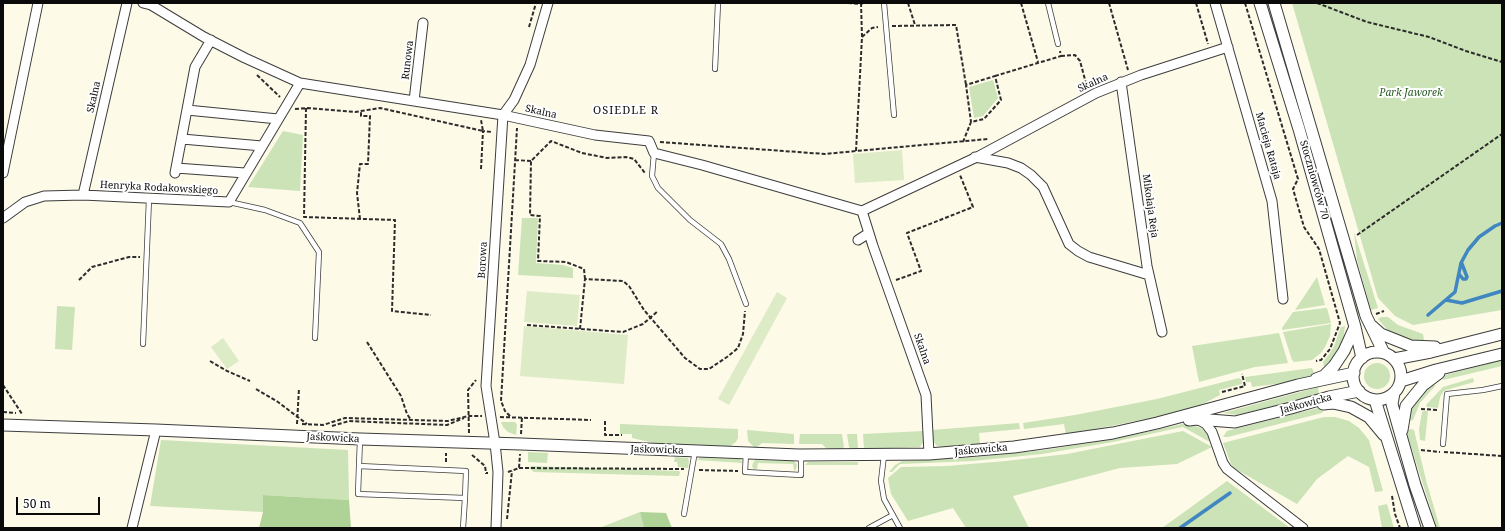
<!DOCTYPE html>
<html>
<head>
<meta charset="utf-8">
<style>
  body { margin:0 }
  #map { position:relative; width:1505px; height:531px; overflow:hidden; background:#fdfae8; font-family:"Noto Serif",serif }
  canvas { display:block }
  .frame { position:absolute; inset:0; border:4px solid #0a0a0a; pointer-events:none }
  .scale { position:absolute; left:16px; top:497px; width:84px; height:18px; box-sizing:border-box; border:2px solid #0a0a0a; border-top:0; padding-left:5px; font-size:12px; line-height:14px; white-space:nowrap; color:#0a0a0a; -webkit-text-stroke:3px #fff; paint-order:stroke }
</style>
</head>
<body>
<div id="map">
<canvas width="1505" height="531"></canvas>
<div class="frame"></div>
<div class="scale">50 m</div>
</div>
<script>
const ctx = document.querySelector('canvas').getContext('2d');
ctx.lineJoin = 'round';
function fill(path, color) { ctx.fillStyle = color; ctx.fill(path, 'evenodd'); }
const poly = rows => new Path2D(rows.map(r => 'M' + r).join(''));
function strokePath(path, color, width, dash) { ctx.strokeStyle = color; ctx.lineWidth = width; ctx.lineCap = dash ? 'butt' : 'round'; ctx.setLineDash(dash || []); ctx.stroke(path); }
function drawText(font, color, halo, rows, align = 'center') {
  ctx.font = font + ' "Noto Serif",serif'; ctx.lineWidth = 4; ctx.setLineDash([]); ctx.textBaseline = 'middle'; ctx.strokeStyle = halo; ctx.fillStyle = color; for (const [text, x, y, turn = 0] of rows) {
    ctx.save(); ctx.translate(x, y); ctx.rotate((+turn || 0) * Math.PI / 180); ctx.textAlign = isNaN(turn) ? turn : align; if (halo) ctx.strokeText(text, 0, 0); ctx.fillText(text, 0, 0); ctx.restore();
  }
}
const green = poly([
  [1265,3,1268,3,1360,314,1357,314],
  [1292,3,1502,3,1502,310,1413,325,1395,316,1378,298],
  [993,80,998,98,983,116,974,118,969,87],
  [283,131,303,135,300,191,248,187],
  [522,218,538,218,536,263,563,265,573,268,573,278,518,275],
  [1354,232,1378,308,1371,310,1357,260],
  [1317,277,1325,305,1295,310],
  [57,306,75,307,72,350,55,349],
  [1325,308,1327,308,1331,323,1282,330,1282,328,1293,312],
  [1381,317,1388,317,1398,325,1423,334,1425,346,1390,333,1378,319],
  [1331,324,1330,336,1325,347,1321,353,1312,360,1294,362,1292,360,1283,332],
  [1345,326,1343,341,1332,361,1324,369,1323,362,1330,353,1334,346,1341,327],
  [1279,333,1288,363,1255,367,1199,382,1192,346],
  [1502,360,1502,366,1443,380,1442,376],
  '1364 376a13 13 0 1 1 26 0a13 13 0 1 1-26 0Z',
  [1312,368,1315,375,1292,382,1252,387,1251,382,1246,382,1245,377],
  [1239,378,1242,380,1242,384,1219,390,1220,395,1201,405,1171,414,1066,435,1064,424,1024,429,1023,423,1075,415,1157,399],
  [1473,378,1474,382,1446,390,1443,392,1440,397,1438,408,1427,407,1426,405,1443,387],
  [1433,381,1435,386,1420,403,1413,420,1409,421,1409,410],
  [1318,387,1319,395,1238,415,1223,413],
  [1322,407,1323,411,1322,413,1228,437,1223,437,1227,431],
  [1424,411,1428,411,1425,441,1420,440,1419,429,1422,412],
  [1324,417,1335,417,1349,421,1359,428,1369,440,1383,491,1375,492,1369,467,1348,456,1317,479,1297,504,1234,468,1231,464,1223,443],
  [501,422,515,422,517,425,516,435,508,432,503,427],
  [1019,423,1020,429,979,433,980,444,942,447,937,446,933,441,932,430],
  [1187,423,1201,428,1206,433,1211,441,1208,441,1183,427,1113,442,1042,454,973,461,900,464,892,472,889,472,895,465,902,461,975,457,1045,450,1114,439],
  [620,424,738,429,738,438,736,442,730,446,658,444,632,438,632,434,620,434],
  [1411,429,1414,430,1426,480,1440,528,1437,528,1406,431],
  [747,430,794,434,794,444,762,443,757,447,754,447,748,441],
  [924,431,924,441,920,447,864,449,863,434],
  [1183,431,1212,447,1177,464,1120,468,1013,496,1029,528,966,528,953,508,908,521,891,494,888,478,901,467,947,466,1006,461,1067,454],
  [800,434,842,434,844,447,842,449,827,449,822,444,799,444],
  [847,434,857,434,858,449,851,449,849,447],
  [161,440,348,450,349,500,263,495,263,512,150,506],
  [528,452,548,453,547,463,528,462],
  [675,457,688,458,689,461,688,468,678,467,677,462,674,462],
  [700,458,740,459,743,463,697,460],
  [755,460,794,461,797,465,796,469,795,471,794,470,793,464,758,463,757,469,754,469,752,467,753,463],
  [808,462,858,462,858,465,805,465],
  [531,466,679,471,680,472,679,476,534,472,529,468],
  [1227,481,1290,528,1162,528],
  [1387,504,1394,528,1382,528,1378,506],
  [640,512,644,528,599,528]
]);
const forest = poly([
  [263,495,349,500,351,528,259,528,263,512],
  [640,512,666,513,672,528,644,528]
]);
const pitch = poly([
  [902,150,904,180,855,183,853,154],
  [527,291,580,295,577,326,524,322],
  [777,292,787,298,729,405,718,399],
  [524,326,628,335,624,384,520,376],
  [223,338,239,361,227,369,211,347]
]);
const stream = poly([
  [1459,274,1463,279,1466,279,1467,277,1462,264],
  [1446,300,1462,303,1502,291],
  [1428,315,1455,292,1461,263,1468,250,1479,237,1495,226,1502,223],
  [1180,528,1230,493]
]);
const path = poly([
  [848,3,861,4,863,3],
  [861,3,862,37,856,151,988,139],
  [908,3,915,25],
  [1021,3,1038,62],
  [1109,3,1128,70],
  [1196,3,1208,44],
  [1245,3,1298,179,1293,189,1304,227,1319,249,1340,323,1330,349,1321,360,1316,361],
  [1317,3,1367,22,1429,37,1466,51,1502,62],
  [892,26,956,25,966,85],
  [529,27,536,3],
  [862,37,872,28,878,27],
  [1061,56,1075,55,1080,61,1087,87],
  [257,75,280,97],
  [995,76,1061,56,1060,51],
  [306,108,304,217,395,220,392,311,431,315],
  [295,109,307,108,355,112,380,108,483,131,481,120],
  [660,142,825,154,856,151],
  [963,142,971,122,984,119,1001,100,995,76,966,85,971,122],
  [515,160,531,161],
  [481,169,483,131,492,132],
  [360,219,357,193,360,164,368,164,370,116,361,116,361,111],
  [1357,235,1502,134],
  [585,279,584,269,566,262,538,261,540,216,530,215,531,161,551,141,582,153,607,158,626,157,634,159,645,173],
  [79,280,92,267,129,257,140,257],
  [896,280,921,271,907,233,973,207,960,175],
  [1376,314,1384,311],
  [527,325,623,332,643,324,658,311],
  [580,329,585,279,623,281,629,286,644,310,685,358,700,369,709,369,727,357,738,348,743,334,745,311],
  [367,342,401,396,407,414,411,420],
  [210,361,227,371,250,381],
  [3,385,22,414],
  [256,389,278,402,307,424],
  [1222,392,1245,386,1242,374],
  [1421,409,1438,410],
  [3,412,16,413],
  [510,416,505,411,501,401,517,128],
  [500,417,591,420],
  [605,421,605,435,622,435],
  [297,424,299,388],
  [302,424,323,425,345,418,448,421,468,416,482,416],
  [332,426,349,421,447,425,464,418],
  [469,433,468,390,476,380],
  [521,434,522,417],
  [1421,450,1440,452],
  [1444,452,1502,456],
  [472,455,485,466,486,473,488,473],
  [446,462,446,453],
  [519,468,684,469],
  [699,470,738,471],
  [508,472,519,468,520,454],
  [1392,496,1395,514,1400,528],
  [507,519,512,471]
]);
const service = poly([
  [884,3,894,115],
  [1048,3,1058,44],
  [715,69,718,3],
  [654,153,652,176,658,188,690,220,721,244,729,259,746,304],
  [229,202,265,210,300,223,319,252,315,338],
  [143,344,149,199],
  [1443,444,1447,394,1483,390,1502,386],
  [746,453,745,472,801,475,801,455],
  [884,455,881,481,884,499,900,528],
  [359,466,466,471,465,498,358,494,359,466,360,439],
  [684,514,695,451],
  [463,528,465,498],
  [869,528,893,515]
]);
const minor = poly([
  [143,3,151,5,204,37,245,58,300,83,503,115,595,135,649,141,654,153,702,165,862,211,979,156,1096,93,1141,75,1228,47],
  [1215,3,1272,201,1283,299],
  [1121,82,1147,266,1162,332],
  [414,101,423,23],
  [187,110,278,119],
  [182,139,262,146],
  [975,157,1008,163,1021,168,1031,175,1043,187,1069,244,1078,251,1089,257,1149,275],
  [176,168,245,173],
  [3,173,38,3],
  [175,173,195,67,211,40],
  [83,195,127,3],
  [862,211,873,246,926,395,929,454],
  [3,218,25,202,44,196,83,195,229,202,300,83],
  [858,240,869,233],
  [1197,419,1206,424,1212,432,1223,463,1227,469,1303,528],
  [132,528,156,430],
  [496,528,498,472,495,443,486,386,503,115,514,100,530,65,548,3]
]);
const tertiary = poly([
  [1260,3,1299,129,1355,327,1362,358],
  [1274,3,1366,316,1384,353],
  [1372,326,1381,334,1411,346,1435,347],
  '1353 376a24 24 0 1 1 48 0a24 24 0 1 1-48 0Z',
  [1394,359,1431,352,1502,334],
  [1316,379,1324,376,1334,366,1344,351,1355,327],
  [1401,381,1436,370,1502,354],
  [1394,393,1392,404,1415,485,1430,528],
  [1375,400,1415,528],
  [1323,404,1333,403,1351,407,1369,417,1384,435],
  [1189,420,1197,419,1235,422,1291,408,1329,397,1359,391],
  [3,425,156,430,360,439,521,444,799,455,929,454,1014,447,1113,433,1157,423,1298,385,1354,373],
  [1402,430,1406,406,1423,385,1439,373]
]);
const streetNames = [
  ["Runowa",408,60,-83],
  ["Skalna",1093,83,-25],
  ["Skalna",94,97,-77],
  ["Skalna",541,112,13],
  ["Macieja Rataja",1268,146,74],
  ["Stoczniowców 70",1314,180,74],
  ["Henryka Rodakowskiego",159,188,3],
  ["Mikołaja Reja",1150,206,82],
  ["Borowa",483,260,-87],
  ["Skalna",922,349,71],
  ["Jaśkowicka",1306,404,-15],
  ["Jaśkowicka",333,438,3],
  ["Jaśkowicka",657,450,2],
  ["Jaśkowicka",981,450,-5]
];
const parkNames = [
  ["Park Jaworek",1411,93]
];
const neighbourhoodNames = [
  ["OSIEDLE R",626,111]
];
fill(green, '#cbe3b6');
fill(forest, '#afd297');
fill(pitch, '#ddebc7');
strokePath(stream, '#4086c0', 3.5);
strokePath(service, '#3d3d3d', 6);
strokePath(minor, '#3d3d3d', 11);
strokePath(tertiary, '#3d3d3d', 13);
strokePath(path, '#2c2c2c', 2, [4, 2]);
strokePath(service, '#fff', 4.5);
strokePath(minor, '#fff', 9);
strokePath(tertiary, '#fff', 11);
drawText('10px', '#0a0a0a', '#fff', streetNames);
drawText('italic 10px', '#2a5a21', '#fff', parkNames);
ctx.letterSpacing = '1px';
drawText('11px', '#0a0a0a', '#fff', neighbourhoodNames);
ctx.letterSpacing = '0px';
</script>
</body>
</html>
